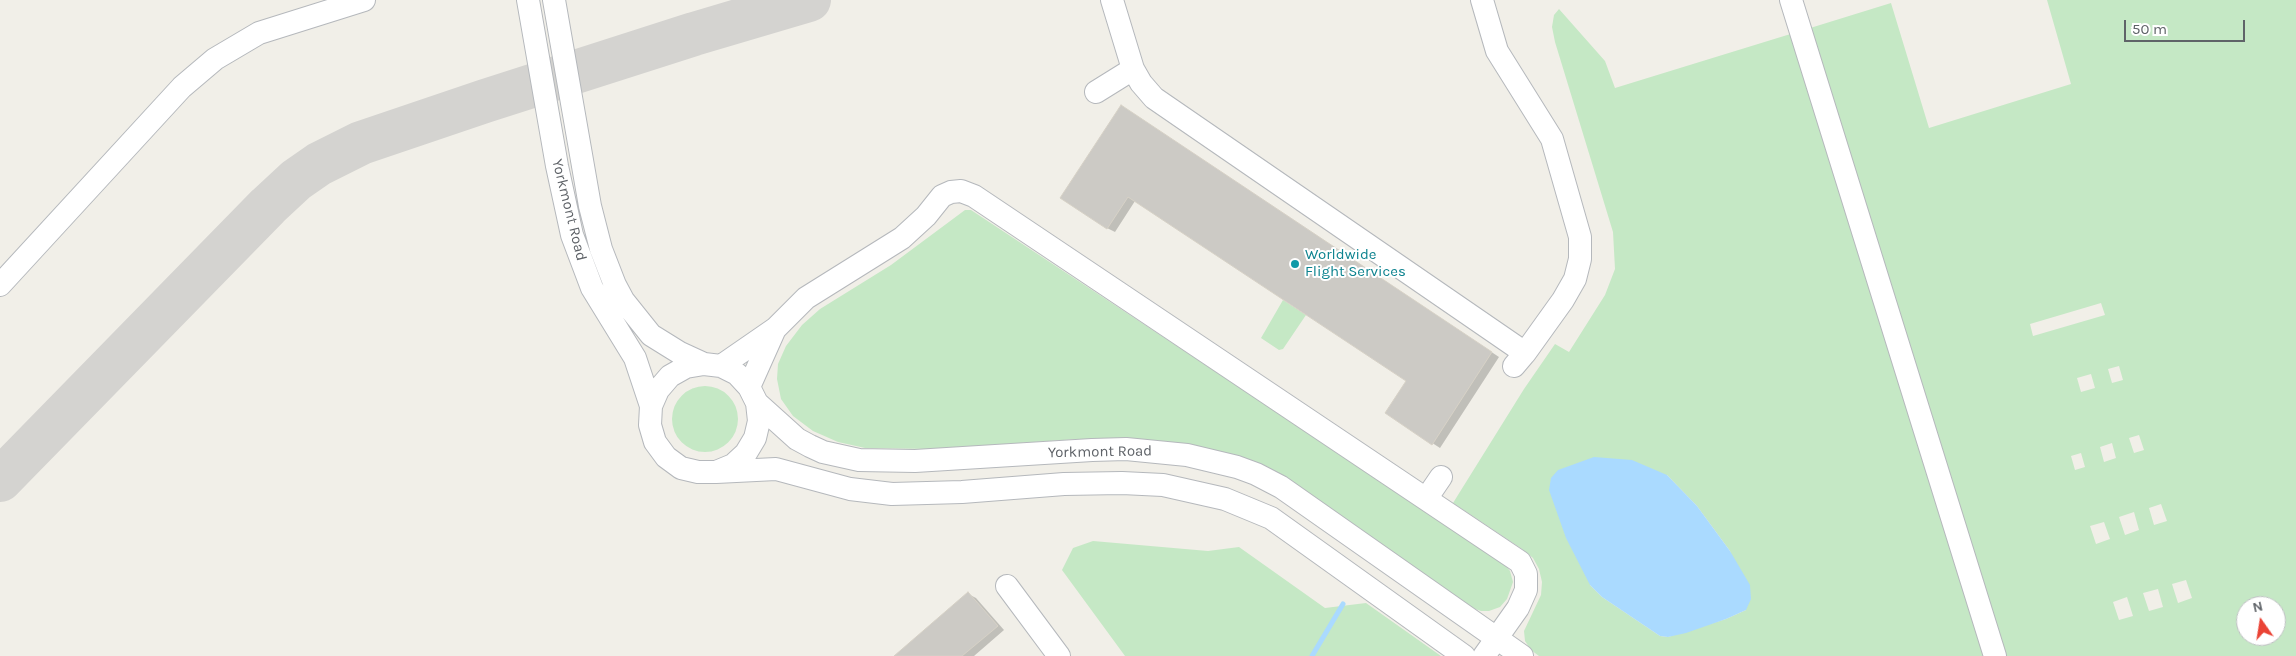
<!DOCTYPE html>
<html>
<head>
<meta charset="utf-8">
<style>
  body { margin:0 }
  #map { position:relative; width:2296px; height:656px; overflow:hidden; background:#f1efe8; font-family:Karla,sans-serif }
  canvas { display:block }
  .north { position:absolute; left:2236px; top:596px; width:50px; height:50px; box-sizing:border-box; background:#fff; border:1px solid #bfc1c3; border-radius:50%; rotate:347deg; font-size:14px; font-weight:700; line-height:20px; text-align:center; color:#5f6368 }
  .north::after { content:''; display:block; margin:auto; width:18px; height:22px; background:#ea4335; clip-path:polygon(50% 0,100% 100%,50% 72%,0 100%) }
  .scale { position:absolute; left:2124px; top:20px; width:121px; height:22px; box-sizing:border-box; border:2px solid #5f6368; border-top:0; padding-left:6px; font-size:15px; line-height:18px; white-space:nowrap; color:#5f6368; -webkit-text-stroke:4px #fff; paint-order:stroke }
</style>
</head>
<body>
<div id="map">
<canvas width="2296" height="656"></canvas>
<div class="north">N</div>
<div class="scale">50 m</div>
</div>
<script>
const ctx = document.querySelector('canvas').getContext('2d');
ctx.lineJoin = 'round';
function fill(path, color) { ctx.fillStyle = color; ctx.fill(path, 'evenodd'); }
const poly = rows => new Path2D(rows.map(r => 'M' + r).join(''));
function strokePath(path, color, width, dash) { ctx.strokeStyle = color; ctx.lineWidth = width; ctx.lineCap = dash ? 'butt' : 'round'; ctx.setLineDash(dash || []); ctx.stroke(path); }
function drawText(font, color, halo, rows, align = 'center') {
  ctx.font = font + ' Karla,sans-serif'; ctx.lineWidth = 4; ctx.setLineDash([]); ctx.textBaseline = 'middle'; ctx.strokeStyle = halo; ctx.fillStyle = color; for (const [text, x, y, turn = 0] of rows) {
    ctx.save(); ctx.translate(x, y); ctx.rotate((+turn || 0) * Math.PI / 180); ctx.textAlign = isNaN(turn) ? turn : align; if (halo) ctx.strokeText(text, 0, 0); ctx.fillText(text, 0, 0); ctx.restore();
  }
}
const green = poly([
  [2047,0,2296,0,2296,656,2001,656,1807,29,1891,3,1929,128,2071,84],
  [2101,303,2105,315,2033,336,2030,324],
  [2119,366,2123,380,2112,383,2108,369],
  [2091,374,2095,388,2081,392,2077,378],
  [2139,435,2144,450,2134,453,2129,438],
  [2112,443,2116,458,2104,462,2100,447],
  [2081,453,2085,467,2075,470,2071,456],
  [2161,504,2167,521,2154,525,2149,508],
  [2134,512,2139,530,2125,535,2119,517],
  [2104,522,2110,539,2096,544,2090,526],
  [2186,580,2192,598,2178,603,2172,584],
  [2158,589,2163,607,2149,611,2143,593],
  [2127,597,2133,616,2119,620,2113,602],
  [2246,606,2276,606,2276,636,2246,636],
  [1559,9,1605,61,1615,88,1797,32,1991,656,1539,656,1531,650,1525,641,1524,631,1541,595,1542,582,1539,569,1533,558,1522,549,1453,503,1524,389,1555,344,1569,352,1605,295,1615,269,1613,232,1555,42,1552,27,1554,15],
  [1667,475,1697,506,1730,551,1746,610,1726,619,1668,637,1660,636,1602,597,1590,585],
  [965,210,971,210,1502,561,1510,571,1513,582,1507,599,1500,607,1489,611,1481,611,1472,608,1309,495,1126,439,1078,439,932,449,865,448,838,442,813,431,793,416,781,399,777,379,778,364,786,346,802,325,820,309,891,265],
  [1283,300,1306,315,1283,349,1279,350,1261,338],
  '672 419a33 33 0 1 1 66 0a33 33 0 1 1-66 0Z',
  [1093,541,1208,551,1239,547,1325,608,1366,603,1441,656,1125,656,1062,570,1073,548]
]);
const water = poly([
  [1594,457,1632,460,1667,475,1697,506,1730,551,1750,585,1751,599,1746,610,1726,619,1686,633,1668,637,1660,636,1602,597,1590,585,1566,538,1549,490,1551,478,1558,470]
]);
const shadow = poly([
  [1129,111,1499,357,1440,448,1386,413,1408,381,1135,201,1115,232,1107,228],
  [968,594,976,598,1004,630,974,656,896,656]
]);
const stream = poly([
  [1312,656,1343,604]
]);
const taxiway = poly([
  [0,480,268,206,296,180,319,164,361,143,485,101,694,34,809,0]
]);
const building = poly([
  [1121,105,1492,352,1432,445,1385,413,1406,381,1128,197,1107,229,1060,198,1121,105],
  [968,592,998,626,962,656,894,656,968,592]
]);
const minor = poly([
  [528,0,557,166,572,235,592,288,635,358,651,406],
  [554,0,590,206,601,249,615,285,623,300,651,335,680,353,704,364,721,366,737,374,749,387,757,403,759,421,755,438,746,453,733,465,716,472,698,472,681,468,666,457,655,442,650,425,651,406,658,390,670,376,686,367,704,364],
  [1112,0,1133,69,1141,83,1154,98,1525,353,1514,366],
  [1482,0,1497,51,1552,139,1580,237,1580,259,1575,279,1563,300,1525,353],
  [1791,0,1995,656],
  [1096,92,1133,69],
  [0,285,182,87,215,59,259,33,364,0],
  [721,366,776,328,806,298,902,238,926,216,942,196,951,192,961,191,974,196,1520,562,1526,574,1526,590,1518,608,1484,656],
  [749,387,774,331],
  [757,403,797,439,810,446,823,452,859,460,915,461,1092,450,1126,449,1187,455,1237,467,1256,474,1281,487,1522,656],
  [716,472,776,469,850,489,892,494,962,492,1064,484,1122,483,1163,485,1225,499,1271,518,1464,656],
  [1426,499,1441,477],
  [1007,586,1059,656]
]);
const markers = [
  [1295,264,5,"#0f9aa8"]
];
const streetNames = [
  ["Yorkmont Road",569,210,76],
  ["Yorkmont Road",1100,452,-1]
];
const cultureNames = [
  ["Worldwide",1305,255],
  ["Flight Services",1305,272]
];
fill(green, '#c5e8c5');
fill(water, '#aadaff');
fill(shadow, '#0003');
strokePath(stream, '#aadaff', 5);
strokePath(taxiway, '#d4d3d0', 44);
fill(building, '#cccac5');
strokePath(building, '#d6d1c6', 1);
strokePath(minor, '#b5b8bc', 24);
strokePath(minor, '#fff', 22);
for (const [x, y, r, color] of markers) { const dot = new Path2D(); dot.arc(x, y, r, 0, 2 * Math.PI); ctx.fillStyle = color; ctx.fill(dot); strokePath(dot, '#fff', 2); }
drawText('15px', '#5f6368', '#fff', streetNames);
drawText('15px', '#0d838f', '#fff', cultureNames, 'left');
</script>
</body>
</html>
